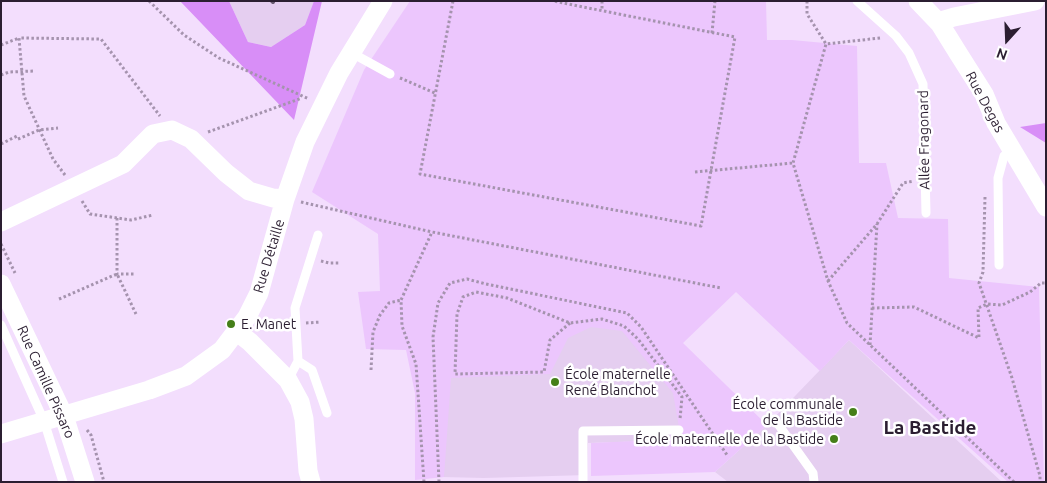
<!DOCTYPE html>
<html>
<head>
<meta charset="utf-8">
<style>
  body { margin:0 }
  #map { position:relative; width:1047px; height:483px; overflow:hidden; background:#f3defd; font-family:Ubuntu,sans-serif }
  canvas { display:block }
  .frame { position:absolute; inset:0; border:2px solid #2b1e31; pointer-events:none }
  .north { position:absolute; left:982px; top:15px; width:50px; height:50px; -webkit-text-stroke:4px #fff; paint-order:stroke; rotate:200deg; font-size:14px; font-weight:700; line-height:20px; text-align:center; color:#2b1e31 }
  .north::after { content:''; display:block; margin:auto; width:18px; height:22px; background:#2b1e31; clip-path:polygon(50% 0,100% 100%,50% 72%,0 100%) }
</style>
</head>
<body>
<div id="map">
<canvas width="1047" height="483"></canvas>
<div class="frame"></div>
<div class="north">N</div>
</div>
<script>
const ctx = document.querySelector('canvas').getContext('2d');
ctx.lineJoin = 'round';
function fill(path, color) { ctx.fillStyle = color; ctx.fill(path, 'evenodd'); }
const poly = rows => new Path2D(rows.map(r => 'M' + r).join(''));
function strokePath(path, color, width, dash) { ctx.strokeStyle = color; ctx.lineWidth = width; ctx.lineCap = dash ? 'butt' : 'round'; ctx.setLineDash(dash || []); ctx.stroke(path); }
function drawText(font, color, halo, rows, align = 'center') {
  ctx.font = font + ' Ubuntu,sans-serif'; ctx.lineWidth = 5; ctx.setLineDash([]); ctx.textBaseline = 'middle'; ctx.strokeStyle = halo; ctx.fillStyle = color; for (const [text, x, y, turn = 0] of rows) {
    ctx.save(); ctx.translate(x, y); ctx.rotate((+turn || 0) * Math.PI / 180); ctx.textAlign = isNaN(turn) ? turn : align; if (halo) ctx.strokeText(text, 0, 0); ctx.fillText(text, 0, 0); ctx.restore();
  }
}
const built = poly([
  [229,1,314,1,305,25,271,47,248,42],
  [446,298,625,316,710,439,588,443,587,475,484,478,442,477],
  [849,340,1002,482,728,482,715,472,767,425]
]);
const green = poly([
  [410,1,766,1,767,40,792,40,857,46,859,163,886,163,898,218,948,219,949,278,1039,287,1044,482,1008,482,849,340,820,371,736,292,683,343,767,425,715,472,591,476,591,443,681,439,673,393,622,331,591,327,568,338,550,374,451,378,444,477,415,480,415,393,406,350,366,349,358,292,380,291,378,234,312,192,364,70]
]);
const forest = poly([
  [180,1,229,1,248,42,271,47,305,25,314,1,322,1,294,120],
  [1046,123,1046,143,1020,127]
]);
const path = poly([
  [149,1,184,35,219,58,309,99],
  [453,1,420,174,701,226,735,37,553,1],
  [602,1,602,11],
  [807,1,807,14,826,44],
  [712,33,715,1],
  [880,38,826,44,793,163,828,281,847,323,1014,482],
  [1,45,19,38],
  [1,75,9,72,35,71],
  [400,78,435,93],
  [208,132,302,98],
  [18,139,39,130,58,128],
  [1,144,17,136],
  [695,172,793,163],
  [65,175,53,159,24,96,19,38,101,39,160,116],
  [985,197,983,272,979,283,1012,378,1040,476,1040,482],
  [82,201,90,214,131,220,153,215],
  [301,202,432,232,721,288],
  [117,218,117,274,134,274],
  [1,244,15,273],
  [321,261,329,263,340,263],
  [828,281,877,224,903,183,914,181],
  [59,299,117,274,136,314],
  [872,308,914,307,979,338,978,308,987,304,1002,305,1030,292,1041,283,1046,283],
  [306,323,321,322],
  [570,323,550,340,544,372,455,374,457,314,463,297,476,292,507,298,570,323,602,319,624,326,638,339,682,397,680,419],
  [870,345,877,224],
  [371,370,373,332,380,315,389,303,401,300],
  [87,430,91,435,104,482],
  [424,482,416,364,402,326,401,300,432,232],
  [439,482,433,337,438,303,450,283,467,279,486,284,627,313,641,327,727,455]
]);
const lane = poly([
  [857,1,896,36,909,53,923,84,926,213],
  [350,52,390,74],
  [999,265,998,178,1004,156,1011,150],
  [1,325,44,421,63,482],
  [298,361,312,370,327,413],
  [288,380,298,361,295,308,318,235],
  [778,424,813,473,814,482],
  [583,482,583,431,679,430]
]);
const street = poly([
  [918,1,940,24,958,53,984,94,996,123,1046,207],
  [940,24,944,20,954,17,1035,1],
  [1,222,123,164,153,134,172,130,191,139,226,173,249,191,273,198,285,199],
  [1,284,64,416,85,482],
  [236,331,250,342,288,380,300,402,304,419,308,471,311,482],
  [1,434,149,390,186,376,222,350,247,317,259,293,285,199,305,142,339,73,383,1]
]);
const rail = poly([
  [272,1,273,2]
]);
const markers = [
  [231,324,5,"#457f19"],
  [555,382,5,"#457f19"],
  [853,412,5,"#457f19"],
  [834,439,5,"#457f19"]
];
const streetNames = [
  ["Rue Degas",985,102,62],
  ["Allée Fragonard",924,140,-91],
  ["Rue Détaille",269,256,-73],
  ["Rue Camille Pissaro",46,382,66]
];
const poiNames = [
  ["E. Manet",241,324],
  ["École maternelle",565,374],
  ["René Blanchot",565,390],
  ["École communale",843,404,"right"],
  ["de la Bastide",843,420,"right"],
  ["École maternelle de la Bastide",824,439,"right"]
];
const districtNames = [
  ["La Bastide",930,428]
];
fill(built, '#e5cef0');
fill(green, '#ecc6fd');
fill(forest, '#d88ef7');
strokePath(path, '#a593ae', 3, [2.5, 2.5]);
strokePath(lane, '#fff', 9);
strokePath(street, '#fff', 19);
strokePath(rail, '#6a5b72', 4);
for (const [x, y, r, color] of markers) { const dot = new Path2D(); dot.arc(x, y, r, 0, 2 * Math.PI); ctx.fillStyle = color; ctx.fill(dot); strokePath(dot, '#fff', 2); }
drawText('14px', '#2b1e31', '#fff', streetNames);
drawText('14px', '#2b1e31', '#fff', poiNames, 'left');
drawText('bold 19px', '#2b1e31', '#fff', districtNames);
</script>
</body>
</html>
